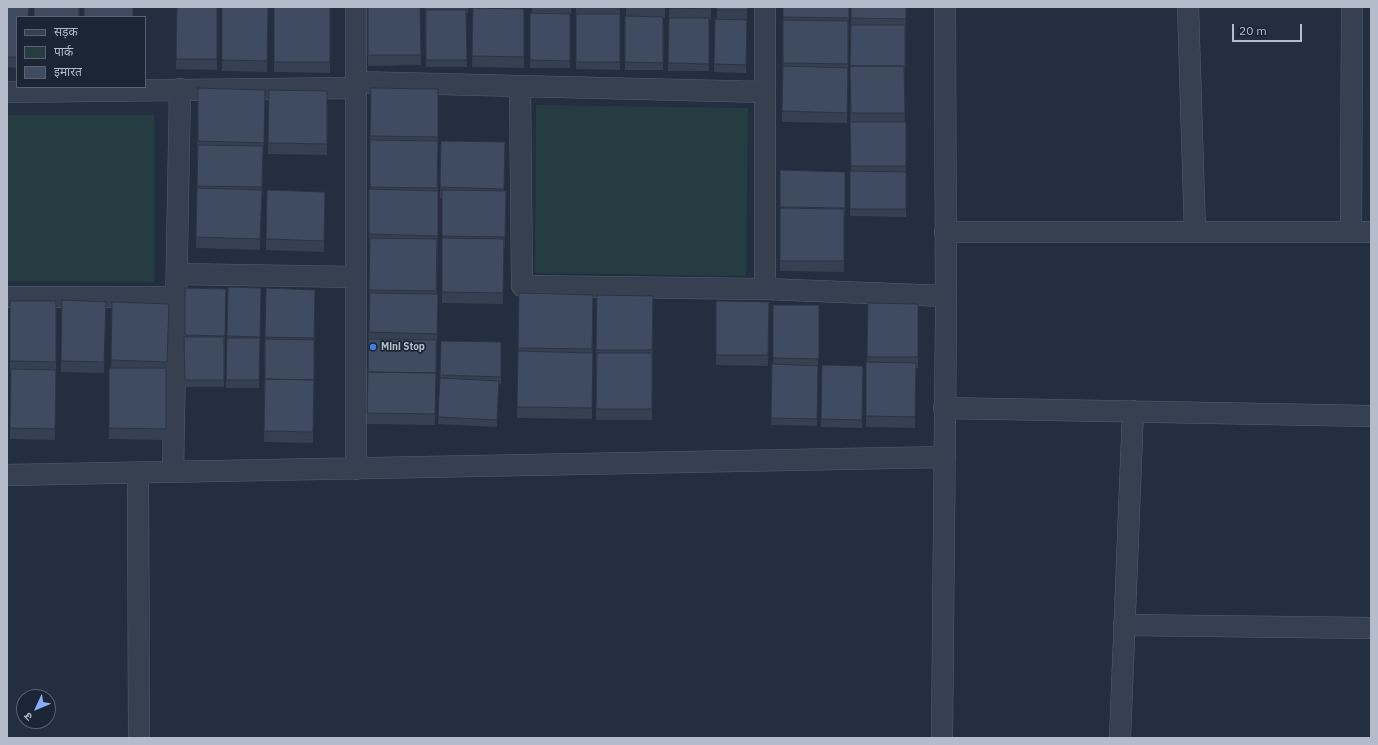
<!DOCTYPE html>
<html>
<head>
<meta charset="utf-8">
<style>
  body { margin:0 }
  #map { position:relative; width:1378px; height:745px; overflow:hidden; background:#232e40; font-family:"IBM Plex Sans","Noto Sans Devanagari",sans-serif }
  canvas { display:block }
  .frame { position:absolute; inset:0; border:8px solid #b4bbcb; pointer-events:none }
  .legend { position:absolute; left:16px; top:16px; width:130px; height:72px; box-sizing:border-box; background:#1c2535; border:1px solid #596171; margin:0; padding:5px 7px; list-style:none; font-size:12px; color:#b4bbcb }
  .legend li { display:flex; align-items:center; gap:8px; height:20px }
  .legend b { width:20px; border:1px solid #596171 }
  .north { position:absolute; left:16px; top:689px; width:40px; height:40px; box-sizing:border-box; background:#1c2535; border:1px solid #596171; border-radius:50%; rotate:226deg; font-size:11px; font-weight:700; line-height:16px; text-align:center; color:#b4bbcb }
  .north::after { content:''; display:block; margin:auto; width:14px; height:18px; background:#86aefe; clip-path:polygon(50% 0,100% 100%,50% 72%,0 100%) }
  .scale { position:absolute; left:1232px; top:24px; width:70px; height:18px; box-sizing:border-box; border:2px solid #b4bbcb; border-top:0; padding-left:5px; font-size:12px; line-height:14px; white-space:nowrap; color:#b4bbcb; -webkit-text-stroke:3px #1c2535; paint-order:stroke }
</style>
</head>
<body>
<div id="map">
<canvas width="1378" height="745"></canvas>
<div class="frame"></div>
<ul class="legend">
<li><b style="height:5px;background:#374050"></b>सड़क</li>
<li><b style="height:11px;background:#253c41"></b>पार्क</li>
<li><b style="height:11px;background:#3f4b60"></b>इमारत</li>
</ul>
<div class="north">उ</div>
<div class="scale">20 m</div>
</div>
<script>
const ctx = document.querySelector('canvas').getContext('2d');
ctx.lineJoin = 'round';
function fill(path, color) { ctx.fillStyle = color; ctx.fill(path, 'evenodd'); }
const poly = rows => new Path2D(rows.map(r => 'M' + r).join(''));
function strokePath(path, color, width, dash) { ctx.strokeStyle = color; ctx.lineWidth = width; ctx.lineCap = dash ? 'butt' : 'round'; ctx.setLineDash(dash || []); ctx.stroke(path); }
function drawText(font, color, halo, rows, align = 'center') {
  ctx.font = font + ' "IBM Plex Sans",sans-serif'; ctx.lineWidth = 3.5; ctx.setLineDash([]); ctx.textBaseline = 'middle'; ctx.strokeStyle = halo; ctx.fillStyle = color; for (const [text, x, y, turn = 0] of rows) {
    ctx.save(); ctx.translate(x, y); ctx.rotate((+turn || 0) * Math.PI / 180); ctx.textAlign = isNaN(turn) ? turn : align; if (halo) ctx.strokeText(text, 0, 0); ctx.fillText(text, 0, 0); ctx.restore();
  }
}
const green = poly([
  [536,105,748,108,746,276,535,273],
  [7,115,154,115,154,282,7,281]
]);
const minor = poly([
  [765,7,765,289],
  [1188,7,1195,232],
  [356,82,356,7],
  [520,86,522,286,765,289,945,296],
  [7,92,356,88],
  [945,232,1371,232],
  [1351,232,1352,7],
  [177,274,356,277],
  [7,297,176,297],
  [944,408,1371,416],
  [356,469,356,82,764,92],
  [173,472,180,89],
  [138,473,139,738],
  [7,475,945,457],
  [1124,625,1371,628],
  [942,738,946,314,945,7],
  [1120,738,1133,411]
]);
const wall = poly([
  [7,7,17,17,17,68,7,67],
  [177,7,217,7,217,70,176,69],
  [222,7,268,7,267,72,222,71],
  [274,7,330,7,330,73,274,72],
  [368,7,420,7,421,65,368,66],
  [425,7,468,7,468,13,466,13,467,67,426,67],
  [532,7,571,7,571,15,570,15,570,68,530,68,530,13,532,13],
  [576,7,620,7,620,70,576,69],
  [626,7,665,7,665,18,663,18,663,70,625,70,625,16,626,16],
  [669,7,711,7,711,20,709,19,709,71,668,71],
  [717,7,747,7,746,73,714,72,715,19,717,19],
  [783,7,849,7,847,123,782,122],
  [851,7,906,7,905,75,904,75,905,122,906,122,906,217,850,216,850,171,851,171,850,77],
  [473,8,524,9,524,68,472,67],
  [198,88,265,90,262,198,260,250,196,248,197,188],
  [438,89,438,202,437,294,438,305,435,425,367,424,369,301,370,245,369,245,369,234,370,189,370,136],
  [269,90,327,91,327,155,268,154],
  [441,141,505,142,504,191,506,191,505,248,504,248,503,304,442,303,442,198,440,198],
  [780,170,845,172,845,216,844,216,844,272,780,271],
  [325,202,324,252,266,250,266,239],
  [228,287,261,288,259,388,226,388],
  [185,288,226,289,224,387,185,387],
  [315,290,313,443,264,442,265,345,265,337],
  [593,295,592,419,517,418,518,359,518,348],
  [653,296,652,420,596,420,596,350],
  [62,300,106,302,104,373,61,372],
  [10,301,56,301,56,381,55,440,10,439,11,372,10,372],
  [716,301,769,302,768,366,716,365],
  [112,302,169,304,167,373,166,373,166,440,109,439,109,368,111,368],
  [868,303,918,304,918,368,916,368,915,428,866,427,866,362,867,362],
  [773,305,819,305,817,426,771,425,772,364,773,364],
  [441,341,501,342,501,384,499,384,497,427,438,424],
  [822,365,863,366,862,428,821,427]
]);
const building = poly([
  [7,7,29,7,28,17,17,17,17,57,7,57,7,7],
  [34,7,79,7,79,17,34,17,34,7],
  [84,7,133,7,133,17,84,17,84,7],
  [177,7,217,7,217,59,176,59,177,7],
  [222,7,268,7,267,61,222,60,222,7],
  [274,7,330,7,330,62,274,62,274,7],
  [368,7,420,7,421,55,368,55,368,7],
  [669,7,711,7,711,9,669,8,669,7],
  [717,7,747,7,747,10,717,10,717,7],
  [783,7,849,7,849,18,783,17,783,7],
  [851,7,906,7,906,19,851,18,851,7],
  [473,8,524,9,524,57,472,56,473,8],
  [426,10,466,10,467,60,426,60,426,10],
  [530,13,570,14,570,61,530,60,530,13],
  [576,14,620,14,620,62,576,62,576,14],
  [625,16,663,17,663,63,625,62,625,16],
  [669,18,709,18,709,64,668,63,669,18],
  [715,19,747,20,746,65,714,64,715,19],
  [783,20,848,21,848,64,783,63,783,20],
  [851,25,905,25,905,67,904,67,904,66,850,66,851,25],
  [783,66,848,68,847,113,782,111,783,66],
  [850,66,904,66,905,113,851,113,850,66],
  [198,88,265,90,264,143,198,141,198,88],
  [371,88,438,89,438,137,370,136,371,88],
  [269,90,327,91,327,144,268,143,269,90],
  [850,122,906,122,906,166,851,166,850,122],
  [370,140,438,141,437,188,370,187,370,140],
  [441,141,505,142,504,189,440,187,441,141],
  [198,145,263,146,262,187,197,186,198,145],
  [780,170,845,172,845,208,780,207,780,170],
  [850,171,906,172,906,209,850,209,850,171],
  [197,188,262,190,260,239,196,237,197,188],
  [369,189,438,191,438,236,369,234,369,189],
  [267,190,325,192,324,241,266,239,267,190],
  [442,190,506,191,505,237,442,236,442,190],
  [780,208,844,209,844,261,780,261,780,208],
  [370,238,437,239,436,291,369,290,370,238],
  [442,238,504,239,503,293,442,292,442,238],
  [228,287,261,288,260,337,227,336,228,287],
  [185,288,226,289,225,336,185,335,185,288],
  [266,288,315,290,314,338,265,337,266,288],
  [370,293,438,294,437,334,369,332,370,293],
  [519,293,593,295,592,349,518,348,519,293],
  [597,295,653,296,652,350,596,350,597,295],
  [62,300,106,302,104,362,61,361,62,300],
  [10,301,56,301,56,362,10,361,10,301],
  [716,301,769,302,768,355,716,355,716,301],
  [112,302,169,304,167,362,111,360,112,302],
  [868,303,918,304,918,357,867,357,868,303],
  [773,305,819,305,819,359,773,358,773,305],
  [184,337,224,337,224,380,185,380,184,337],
  [227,338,260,338,259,380,226,380,227,338],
  [265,339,314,340,314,380,265,379,265,339],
  [369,339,436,340,436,373,368,372,369,339],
  [441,341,501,342,501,377,440,375,441,341],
  [518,351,593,353,592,408,517,407,518,351],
  [597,353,652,353,652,409,596,409,597,353],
  [866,362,916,363,915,417,866,416,866,362],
  [772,364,818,366,817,419,771,418,772,364],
  [822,365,863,366,862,420,821,419,822,365],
  [109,368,166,368,166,429,109,428,109,368],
  [11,369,56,370,55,429,10,428,11,369],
  [368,372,436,373,435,414,367,413,368,372],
  [440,378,499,381,497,420,438,417,440,378],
  [265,379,314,380,313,432,264,431,265,379]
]);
const markers = [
  [373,347,4,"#3f7fe0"]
];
const poiNames = [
  ["Mini Stop",381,347]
];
fill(green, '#253c41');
strokePath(minor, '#555e6e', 22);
strokePath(minor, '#374050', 21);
fill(wall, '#364053');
fill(building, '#3f4b60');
strokePath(building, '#2c3443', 1);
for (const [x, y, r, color] of markers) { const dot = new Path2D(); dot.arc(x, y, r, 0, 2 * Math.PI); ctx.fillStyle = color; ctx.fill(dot); strokePath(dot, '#1c2535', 1.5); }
drawText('bold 10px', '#b4bbcb', '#1c2535', poiNames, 'left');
</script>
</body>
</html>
